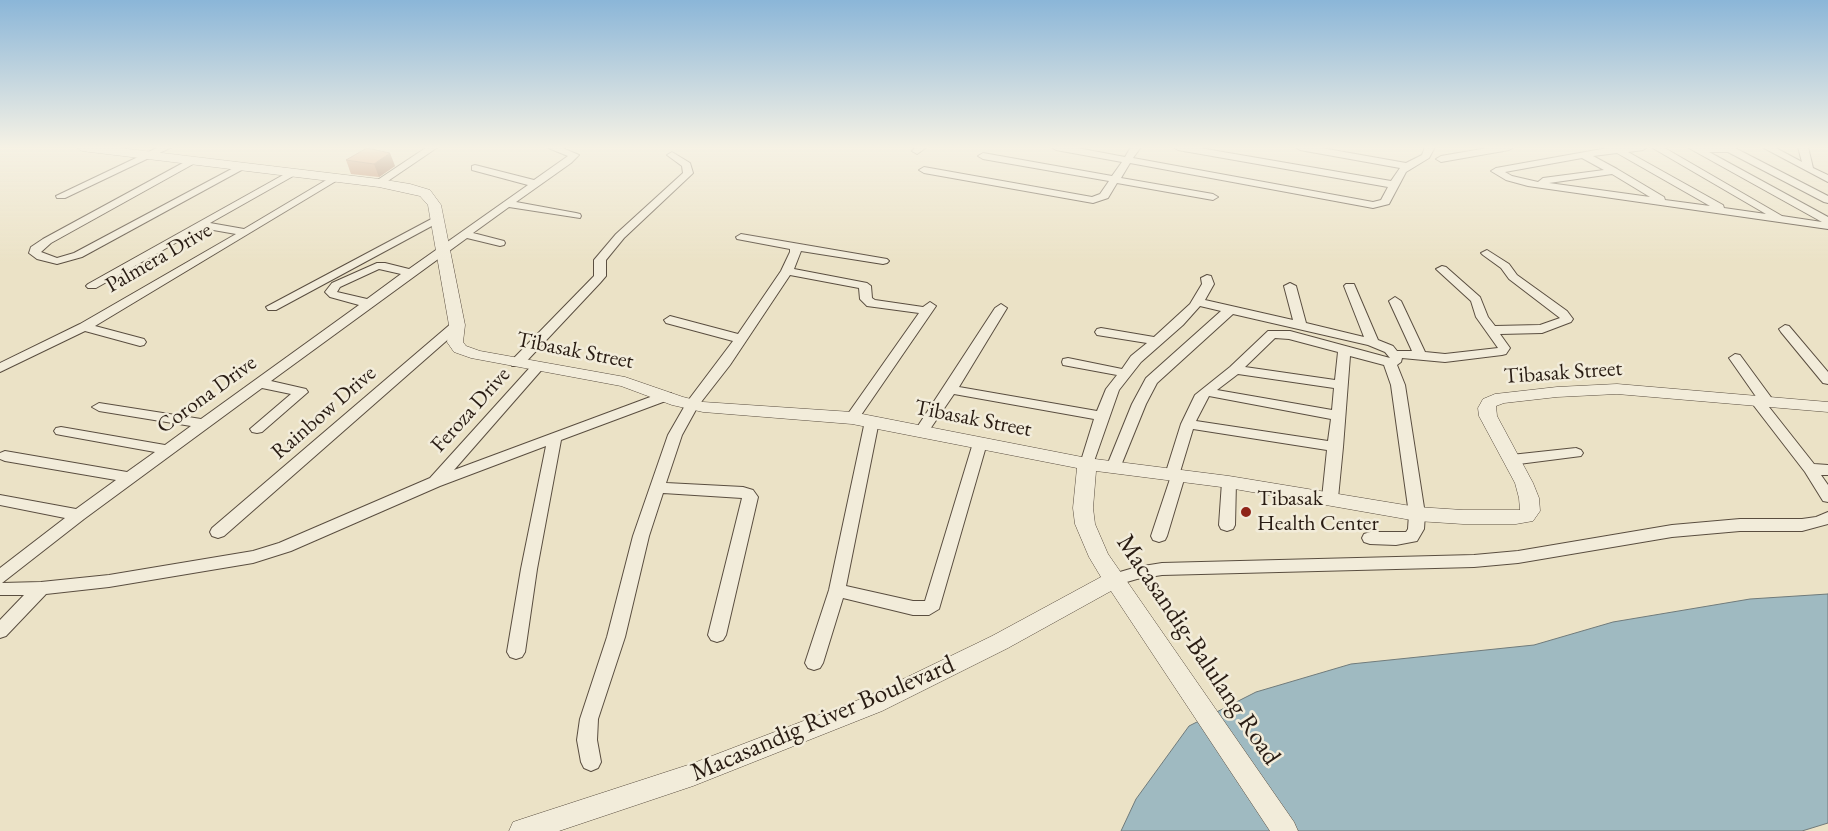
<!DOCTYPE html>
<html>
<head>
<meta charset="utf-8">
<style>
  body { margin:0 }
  canvas { display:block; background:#ebe2c6 }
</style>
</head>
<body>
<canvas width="1828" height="831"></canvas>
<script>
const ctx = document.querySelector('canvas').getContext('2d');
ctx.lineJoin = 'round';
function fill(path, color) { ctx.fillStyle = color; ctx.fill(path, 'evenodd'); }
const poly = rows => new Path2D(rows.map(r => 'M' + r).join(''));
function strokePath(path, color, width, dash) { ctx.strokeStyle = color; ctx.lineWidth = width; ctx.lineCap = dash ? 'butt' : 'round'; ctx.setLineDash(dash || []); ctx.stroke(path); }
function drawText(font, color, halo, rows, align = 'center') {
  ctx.font = font + ' "EB Garamond",serif'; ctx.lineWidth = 5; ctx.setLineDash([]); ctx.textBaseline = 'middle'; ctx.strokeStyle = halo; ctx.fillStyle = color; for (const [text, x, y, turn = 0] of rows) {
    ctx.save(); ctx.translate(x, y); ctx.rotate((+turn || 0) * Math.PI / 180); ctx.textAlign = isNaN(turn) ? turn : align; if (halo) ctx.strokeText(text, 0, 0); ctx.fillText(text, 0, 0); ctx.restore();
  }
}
const water = poly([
  [1828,594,1828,823,1802,831,1121,831,1136,799,1189,726,1256,692,1351,664,1534,645,1613,622,1750,599,1828,594]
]);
const minor = poly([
  [159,147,172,147,65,198,57,198,56,196,159,147],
  [427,147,438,147,382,185,376,185,376,181,427,147],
  [546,147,560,147,579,155,571,163,516,202,576,213,580,214,581,216,580,218,509,207,473,233,504,241,505,243,504,245,500,246,467,238,271,381,306,389,308,392,262,432,257,433,252,432,250,429,291,394,262,388,84,519,2,583,41,582,109,575,253,551,279,543,430,478,534,363,544,363,545,366,454,470,661,393,671,393,673,396,671,399,561,440,537,569,525,652,522,657,516,659,510,657,507,652,521,569,546,446,440,486,291,551,253,563,109,587,46,594,6,636,0,638,0,620,24,595,0,595,0,568,65,518,0,505,0,495,76,509,116,480,5,461,0,459,0,453,5,451,127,472,155,452,61,435,56,434,54,431,56,428,61,427,165,445,191,426,99,411,92,407,99,403,201,419,359,305,330,297,325,292,332,283,377,263,385,263,409,269,528,185,472,170,472,166,475,165,534,180,568,156,546,147],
  [379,269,401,274,367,299,337,292,340,287,379,269],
  [916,147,927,147,917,154,912,151,916,147],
  [1051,147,1072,147,1125,157,1131,147,1141,147,1133,158,1373,202,1381,200,1388,187,1178,150,1173,147,1194,147,1391,181,1400,168,1300,150,1295,147,1316,147,1406,163,1422,155,1425,147,1435,147,1429,158,1406,172,1389,204,1373,208,1130,163,1121,178,1213,194,1218,197,1213,200,1117,183,1108,198,1093,203,924,173,919,170,924,167,1092,197,1100,194,1109,181,983,159,978,156,983,153,1112,176,1122,162,1056,150,1051,147],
  [1493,147,1514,147,1509,150,1441,162,1436,159,1441,156,1493,147],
  [1613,147,1648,147,1643,150,1628,152,1723,205,1724,208,1766,214,1651,147,1663,147,1782,216,1822,222,1687,147,1733,147,1828,196,1828,203,1824,202,1728,152,1709,152,1828,217,1828,229,1528,186,1506,180,1491,171,1496,168,1613,147],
  [1617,153,1710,206,1665,200,1664,197,1617,169,1593,156,1617,153],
  [1582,158,1604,170,1543,178,1538,182,1512,176,1505,172,1582,158],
  [1612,174,1650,197,1549,183,1612,174],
  [1762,147,1774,147,1802,162,1798,147,1808,147,1813,168,1828,175,1828,182,1762,147],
  [672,152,690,163,693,173,691,175,624,238,606,260,606,276,600,283,522,366,512,366,511,363,512,360,594,276,594,260,616,234,683,173,682,166,667,155,672,152],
  [192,158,195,159,195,163,51,243,41,252,57,258,74,253,239,165,245,165,247,167,82,257,57,264,37,259,29,253,31,247,43,239,192,158],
  [292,170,295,171,295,175,210,223,244,229,333,176,336,175,341,178,95,326,144,339,146,342,144,345,140,346,85,331,0,372,0,363,80,324,236,234,202,228,96,288,88,288,86,286,88,284,292,170],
  [437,216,442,219,441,221,276,310,268,310,266,307,437,216],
  [741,234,887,259,889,261,887,263,883,264,801,251,794,269,867,283,871,286,872,298,875,300,923,307,930,302,936,306,857,421,852,422,847,421,845,418,919,313,867,306,860,299,859,288,790,275,730,365,698,406,682,435,666,483,743,487,753,490,758,497,726,635,723,640,717,642,711,640,708,635,742,498,663,493,649,536,625,637,598,719,597,740,601,762,598,768,591,771,584,768,581,762,577,740,580,719,607,637,633,536,668,435,687,402,733,341,666,323,664,320,670,316,738,334,781,271,790,252,790,249,737,239,736,237,741,234],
  [1487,250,1509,264,1517,275,1567,311,1573,319,1571,322,1542,333,1500,334,1510,348,1506,354,1502,355,1445,362,1402,358,1401,362,1397,365,1405,385,1425,514,1424,529,1417,541,1396,545,1370,544,1364,542,1362,538,1364,534,1370,532,1406,532,1408,529,1409,514,1391,385,1384,365,1350,356,1343,447,1338,498,1335,502,1330,503,1325,502,1322,498,1327,450,1193,429,1180,472,1185,476,1167,536,1165,540,1159,542,1153,540,1151,536,1170,479,1165,475,1181,424,1195,395,1230,367,1268,331,1290,331,1390,358,1385,352,1368,345,1233,314,1157,383,1146,404,1120,468,1118,471,1108,471,1106,468,1132,404,1146,378,1221,311,1200,306,1183,325,1141,362,1119,390,1092,467,1082,467,1080,464,1094,419,954,394,926,435,916,435,914,432,995,308,1001,304,1007,308,959,387,1097,411,1106,389,1117,375,1063,365,1062,362,1063,359,1068,358,1122,369,1131,356,1147,343,1097,335,1095,332,1097,329,1101,328,1154,337,1190,304,1202,284,1201,278,1207,275,1211,276,1214,284,1205,300,1293,320,1284,286,1290,283,1296,286,1306,323,1364,337,1344,286,1346,284,1354,284,1378,340,1393,346,1397,351,1412,351,1389,301,1395,297,1401,301,1425,352,1445,354,1498,348,1476,317,1471,301,1436,269,1442,266,1446,267,1480,297,1488,317,1495,326,1540,325,1560,318,1509,279,1501,268,1483,255,1481,253,1487,250],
  [1275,338,1289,339,1338,352,1335,380,1245,367,1275,338],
  [1238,374,1334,388,1332,410,1217,390,1238,374],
  [1209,396,1331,419,1328,441,1196,421,1209,396],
  [457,321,463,325,461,328,224,536,218,538,212,536,210,532,212,528,453,322,457,321],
  [1785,325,1789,326,1828,372,1828,384,1823,383,1781,332,1779,329,1785,325],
  [1735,354,1740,355,1773,400,1775,403,1769,407,1814,464,1828,465,1828,475,1821,475,1828,485,1828,502,1823,501,1805,472,1751,402,1757,398,1729,358,1735,354],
  [872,417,877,418,879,421,846,586,913,601,925,601,973,443,975,440,980,438,985,440,987,443,939,609,929,615,913,615,843,598,823,663,820,668,814,670,808,668,805,663,829,590,865,421,867,418,872,417],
  [1576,448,1581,450,1583,453,1581,456,1511,465,1506,463,1504,460,1506,457,1511,455,1576,448],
  [1229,477,1234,478,1236,482,1235,525,1233,529,1227,531,1221,529,1219,525,1222,482,1224,478,1229,477],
  [1828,512,1828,524,1802,531,1740,531,1672,537,1518,563,1474,567,1162,575,1137,579,1113,586,1107,584,1105,580,1107,576,1113,574,1137,567,1162,563,1474,555,1518,551,1672,525,1740,519,1802,519,1816,517,1828,512]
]);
const tertiary = poly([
  [76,147,112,147,379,179,410,184,430,190,441,205,465,325,463,342,466,346,480,351,625,377,683,397,703,402,852,412,1087,458,1229,476,1417,507,1463,510,1520,510,1519,498,1515,483,1479,416,1478,408,1483,399,1495,394,1557,387,1617,384,1828,402,1828,412,1617,394,1557,397,1504,403,1496,406,1497,416,1533,483,1539,498,1540,511,1533,521,1516,524,1463,524,1417,521,1229,488,1096,471,1093,508,1095,524,1108,554,1294,822,1298,831,1270,831,1111,591,1008,648,882,711,693,786,559,831,509,831,513,822,522,819,691,764,866,697,992,636,1101,577,1089,557,1075,524,1073,508,1077,468,852,424,703,412,672,405,621,386,471,358,454,352,447,342,449,325,428,205,420,196,379,187,82,151,76,147]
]);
const wall = poly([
  [346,160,395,166,379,177,351,174]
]);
const shadedWall = poly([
  [390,153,395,166,379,177,374,164]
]);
const building = poly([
  [367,148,390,153,374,164,346,160,367,148]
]);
const markers = [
  [1246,512,6,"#8f2418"]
];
const streetNames = [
  ["Palmera Drive",159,258,-30],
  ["Tibasak Street",575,351,11],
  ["Tibasak Street",1563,373,-4],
  ["Corona Drive",207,395,-36],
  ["Feroza Drive",471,410,-48],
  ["Rainbow Drive",324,413,-41],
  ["Tibasak Street",973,419,11]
];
const poiNames = [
  ["Tibasak",1257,499],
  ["Health Center",1257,524]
];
const nearStreetnames = [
  ["Macasandig-Balulang Road",1198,650,56],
  ["Macasandig River Boulevard",823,719,-23]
];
fill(water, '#9fbac1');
strokePath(water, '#707b7b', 1);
strokePath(minor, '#5a4e40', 2);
strokePath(tertiary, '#5a4e40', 1);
fill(minor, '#f2ecda');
fill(tertiary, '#f2ecda');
fill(wall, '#bd8465');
fill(shadedWall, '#9a6b53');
fill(building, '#dc9976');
strokePath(building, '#9a6b53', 1);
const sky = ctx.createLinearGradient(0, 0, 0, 263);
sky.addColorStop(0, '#8bb6d8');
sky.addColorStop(0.56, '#f6f2e5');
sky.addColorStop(1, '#f6f2e500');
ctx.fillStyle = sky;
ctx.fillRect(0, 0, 1828, 263);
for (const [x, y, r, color] of markers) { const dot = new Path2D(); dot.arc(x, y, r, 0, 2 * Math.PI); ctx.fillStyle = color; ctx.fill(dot); strokePath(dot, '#f2ecda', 2); }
drawText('22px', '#291c13', '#f2ecda', streetNames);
drawText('22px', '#291c13', '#f2ecda', poiNames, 'left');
drawText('26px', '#291c13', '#f2ecda', nearStreetnames);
</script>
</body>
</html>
